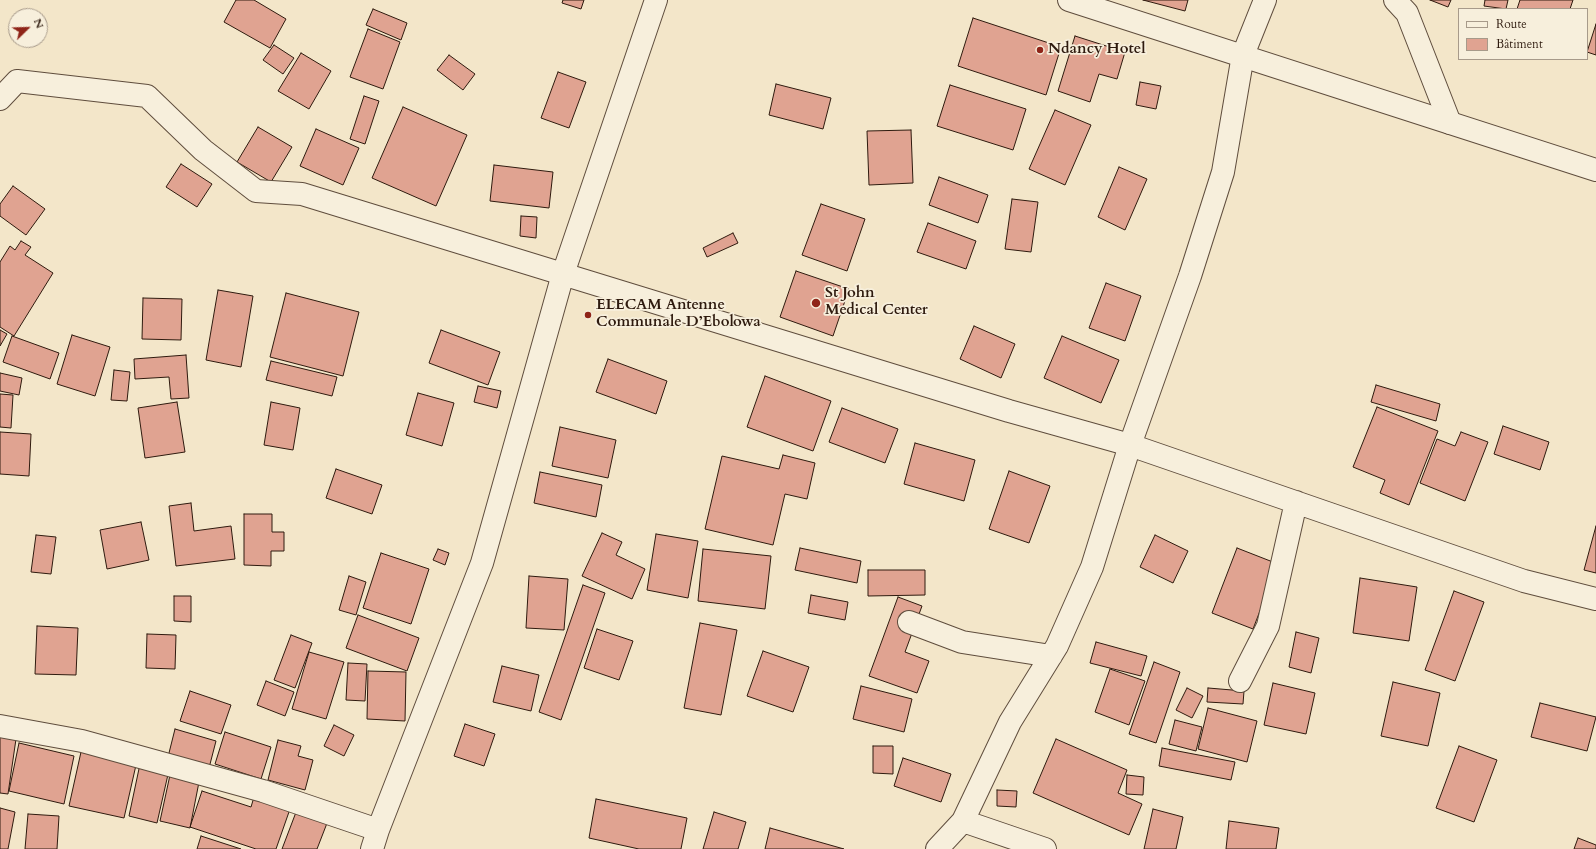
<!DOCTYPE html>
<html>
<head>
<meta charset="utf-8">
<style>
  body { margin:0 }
  #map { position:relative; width:1596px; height:849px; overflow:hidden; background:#f3e6c9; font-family:Cardo,serif }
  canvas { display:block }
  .legend { position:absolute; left:1458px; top:8px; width:130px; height:52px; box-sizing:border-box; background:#f7efdc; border:1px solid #a79a8a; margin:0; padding:5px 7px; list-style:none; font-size:12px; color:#2e1a0e }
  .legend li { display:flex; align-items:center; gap:8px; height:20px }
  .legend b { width:20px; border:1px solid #a79a8a }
  .north { position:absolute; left:8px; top:8px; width:40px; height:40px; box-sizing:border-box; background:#f7efdc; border:1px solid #a79a8a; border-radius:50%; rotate:67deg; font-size:11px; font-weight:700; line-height:16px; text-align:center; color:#2e1a0e }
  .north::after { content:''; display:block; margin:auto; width:14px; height:18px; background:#8f2418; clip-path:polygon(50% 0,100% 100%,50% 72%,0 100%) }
</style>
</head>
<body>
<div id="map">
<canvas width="1596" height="849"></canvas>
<ul class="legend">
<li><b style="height:5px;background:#f7efdc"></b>Route</li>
<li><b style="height:11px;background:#e0a391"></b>Bâtiment</li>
</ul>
<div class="north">N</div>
</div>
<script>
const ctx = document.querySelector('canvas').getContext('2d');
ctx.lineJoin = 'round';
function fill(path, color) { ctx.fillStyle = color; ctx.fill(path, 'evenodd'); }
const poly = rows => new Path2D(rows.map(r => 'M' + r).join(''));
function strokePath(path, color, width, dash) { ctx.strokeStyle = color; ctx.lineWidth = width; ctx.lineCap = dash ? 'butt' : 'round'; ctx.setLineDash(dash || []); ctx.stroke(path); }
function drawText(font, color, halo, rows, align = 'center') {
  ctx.font = font + ' Cardo,serif'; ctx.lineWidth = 3.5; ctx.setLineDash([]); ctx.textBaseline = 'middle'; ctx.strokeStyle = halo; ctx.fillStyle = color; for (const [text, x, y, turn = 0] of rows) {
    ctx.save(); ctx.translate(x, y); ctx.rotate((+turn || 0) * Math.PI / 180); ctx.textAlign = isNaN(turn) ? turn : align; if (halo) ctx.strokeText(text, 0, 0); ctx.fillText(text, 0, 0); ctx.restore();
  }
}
const building = poly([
  [236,0,254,0,286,19,270,48,224,22,236,0],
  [563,0,584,0,581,9,562,3,563,0],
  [1143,0,1188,0,1185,11,1143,0],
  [1430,0,1451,0,1448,7,1430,0],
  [1485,0,1508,0,1506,9,1484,6,1485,0],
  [1520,0,1573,0,1570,9,1517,9,1520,0],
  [373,9,407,23,401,40,366,25,373,9],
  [973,18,1061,47,1046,95,958,66,973,18],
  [1596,24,1596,55,1587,52,1596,24],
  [368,29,400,42,383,89,350,77,368,29],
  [1075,36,1125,52,1117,79,1099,74,1090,102,1058,91,1075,36],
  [274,45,294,58,283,74,263,60,274,45],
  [301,53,331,71,309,109,278,91,301,53],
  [449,55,475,74,463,90,437,70,449,55],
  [558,72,586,82,569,128,541,118,558,72],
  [1140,82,1161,86,1156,109,1136,105,1140,82],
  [776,84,831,98,823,129,769,115,776,84],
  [950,85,1026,109,1013,150,937,126,950,85],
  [364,96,379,101,365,144,350,139,364,96],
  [403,107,467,135,436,206,372,178,403,107],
  [1055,110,1091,125,1065,185,1029,169,1055,110],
  [258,127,292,147,271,182,237,162,258,127],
  [316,129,359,148,343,185,300,166,316,129],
  [911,130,913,183,869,185,867,131,911,130],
  [181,164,212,184,197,207,166,187,181,164],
  [494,165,553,172,549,208,490,201,494,165],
  [1119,167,1147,179,1125,230,1098,217,1119,167],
  [939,177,988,195,978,223,929,205,939,177],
  [13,186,45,209,26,235,0,216,0,204,13,186],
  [1012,199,1038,202,1031,252,1005,249,1012,199],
  [821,204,865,219,847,271,802,255,821,204],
  [521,216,537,217,536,238,520,236,521,216],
  [928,223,976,241,966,269,917,252,928,223],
  [733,233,738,243,707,257,703,248,733,233],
  [21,241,31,247,25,255,53,273,14,336,0,327,0,262,10,246,15,250,21,241],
  [796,271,849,289,833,336,780,317,796,271],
  [1106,283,1141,296,1125,341,1089,328,1106,283],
  [218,290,253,296,241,367,206,360,218,290],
  [286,293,359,312,343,376,270,357,286,293],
  [143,298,182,299,181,340,142,339,143,298],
  [974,326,1015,344,1001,378,960,359,974,326],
  [0,330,7,334,0,346,0,330],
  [441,330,500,352,488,385,429,363,441,330],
  [72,335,110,347,95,396,57,384,72,335],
  [12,336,59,353,50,379,3,362,12,336],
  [1062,336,1119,360,1101,403,1044,378,1062,336],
  [186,355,189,398,171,399,169,377,135,379,134,359,186,355],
  [608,359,667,381,656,414,596,392,608,359],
  [271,361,337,377,332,396,266,380,271,361],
  [114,370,130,372,127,401,111,400,114,370],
  [0,373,22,378,19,395,0,391,0,373],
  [765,376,831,401,813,451,747,427,765,376],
  [1376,385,1440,404,1436,421,1371,402,1376,385],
  [478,386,501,391,497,408,474,402,478,386],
  [418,393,454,403,442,446,406,435,418,393],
  [0,394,13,395,11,428,0,427,0,394],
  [177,402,185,452,145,458,138,408,177,402],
  [271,402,300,408,293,450,264,445,271,402],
  [1377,407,1438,431,1409,505,1380,493,1385,480,1353,467,1377,407],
  [842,408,898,429,885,463,829,442,842,408],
  [1503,426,1549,442,1540,470,1494,454,1503,426],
  [560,427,616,440,608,478,552,466,560,427],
  [0,432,31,434,29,476,0,474,0,432],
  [1461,432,1488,442,1465,501,1420,483,1437,439,1455,446,1461,432],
  [915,443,975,460,964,501,904,484,915,443],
  [783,455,815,463,807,499,785,494,773,545,705,529,722,456,779,469,783,455],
  [336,469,382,485,372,514,326,498,336,469],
  [1009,471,1050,486,1029,543,989,529,1009,471],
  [540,472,602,485,596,517,534,503,540,472],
  [191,503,194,531,231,526,235,559,176,566,169,506,191,503],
  [244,514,272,514,272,532,284,532,284,551,271,551,271,566,244,565,244,514],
  [141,522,149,560,107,569,100,530,141,522],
  [1596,526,1596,573,1584,570,1596,526],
  [602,533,622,542,616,555,645,569,632,599,582,576,602,533],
  [656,534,698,541,688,598,647,590,656,534],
  [36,535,56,537,51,574,31,572,36,535],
  [1155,535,1188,551,1173,583,1140,567,1155,535],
  [800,548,861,561,857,583,795,570,800,548],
  [1237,548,1278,564,1253,629,1212,613,1237,548],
  [438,549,449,553,445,565,433,560,438,549],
  [703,549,771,556,765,609,698,601,703,549],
  [381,553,429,569,411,624,363,608,381,553],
  [868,570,925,570,925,595,868,596,868,570],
  [349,576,366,582,356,615,339,610,349,576],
  [529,576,568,579,564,630,526,628,529,576],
  [1360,578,1417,587,1409,641,1353,633,1360,578],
  [583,585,605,593,561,720,539,712,583,585],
  [1454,591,1484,602,1455,681,1425,670,1454,591],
  [811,595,848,602,845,620,808,613,811,595],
  [174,596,191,596,191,622,174,621,174,596],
  [898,597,922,606,905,652,929,661,917,693,869,676,898,597],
  [358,615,419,638,407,671,346,648,358,615],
  [700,623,737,630,721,715,684,708,700,623],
  [37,626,78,628,76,675,35,674,37,626],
  [597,629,633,641,619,680,584,668,597,629],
  [1296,632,1319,638,1311,673,1289,667,1296,632],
  [147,634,176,635,175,669,146,668,147,634],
  [291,635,312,643,295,688,274,680,291,635],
  [1096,642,1147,656,1141,676,1090,663,1096,642],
  [763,651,809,667,793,712,747,696,763,651],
  [309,652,344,662,326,719,292,709,309,652],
  [1154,662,1180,672,1156,743,1129,734,1154,662],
  [348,663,367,664,365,701,346,700,348,663],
  [502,666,539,675,531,711,493,702,502,666],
  [1110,669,1145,681,1129,725,1095,712,1110,669],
  [368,671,406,672,405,721,367,719,368,671],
  [266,681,294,692,285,716,257,705,266,681],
  [1393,682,1440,693,1428,746,1381,736,1393,682],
  [1273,683,1315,693,1306,734,1264,725,1273,683],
  [861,686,912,699,904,732,853,719,861,686],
  [1187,688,1203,696,1192,718,1176,710,1187,688],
  [1208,688,1244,691,1243,704,1207,702,1208,688],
  [190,691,231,705,221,734,180,721,190,691],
  [1540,703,1596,717,1587,751,1531,737,1540,703],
  [1208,708,1257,721,1247,762,1198,749,1208,708],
  [1175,720,1202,727,1196,751,1169,744,1175,720],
  [465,724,495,734,484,766,454,756,465,724],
  [334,725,354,735,344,756,324,746,334,725],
  [175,729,216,741,209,768,168,757,175,729],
  [225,732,271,747,261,779,215,764,225,732],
  [0,737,16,739,8,794,0,793,0,737],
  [1056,739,1127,770,1118,793,1142,804,1129,835,1033,793,1056,739],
  [278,740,301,746,298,756,313,760,305,790,268,780,278,740],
  [19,743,74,756,64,804,9,791,19,743],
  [873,746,893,746,893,774,873,773,873,746],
  [1459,746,1497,760,1474,822,1436,808,1459,746],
  [1162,748,1235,762,1231,780,1159,766,1162,748],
  [81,752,136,765,124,818,69,806,81,752],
  [903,758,951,774,941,802,894,786,903,758],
  [140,764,169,770,157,823,129,816,140,764],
  [170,775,199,782,190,828,160,821,170,775],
  [1127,775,1144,777,1143,795,1126,794,1127,775],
  [997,790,1017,791,1016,807,997,806,997,790],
  [202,791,251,807,254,797,290,809,276,849,256,849,190,827,202,791],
  [596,799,687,818,681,849,639,849,589,838,596,799],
  [298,807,329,818,317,849,282,849,298,807],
  [0,808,15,812,8,849,0,849,0,808],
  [1153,809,1183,817,1176,849,1144,849,1153,809],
  [714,812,746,822,738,849,703,849,714,812],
  [28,814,59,816,57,849,25,849,28,814],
  [1229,821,1279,828,1276,849,1226,849,1229,821],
  [770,828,844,849,765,849,770,828],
  [201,836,241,849,197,849,201,836],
  [1578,838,1596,845,1596,849,1574,849,1578,838]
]);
const minor = poly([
  [1395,0,1407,13,1450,123],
  [0,99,17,81,147,96,203,150,256,191,302,194,1009,411,1130,445,1524,581,1596,599],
  [909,622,962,642,1051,656],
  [1240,681,1268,626,1296,502],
  [0,726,82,741,263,791,378,830],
  [963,821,1045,849],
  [372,849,378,830,482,563,563,274,656,0],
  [937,849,963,821,1010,722,1057,646,1092,567,1130,445,1190,276,1223,172,1243,55,1265,0]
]);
const tertiary = poly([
  [1069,0,1596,170]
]);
const markers = [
  [1040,50,4,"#8f2418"],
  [816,303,5,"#8f2418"],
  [588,315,4,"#8f2418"]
];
const poiNames = [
  ["Ndancy Hotel",1048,50],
  ["St John",825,294],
  ["Medical Center",825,311],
  ["ELECAM Antenne",596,306],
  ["Communale D’Ebolowa",596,323]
];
fill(building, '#e0a391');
strokePath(building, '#2e1a0e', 1);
strokePath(minor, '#5f4d3d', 24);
strokePath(tertiary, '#5f4d3d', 24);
strokePath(minor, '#f7efdc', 22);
strokePath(tertiary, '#f7efdc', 22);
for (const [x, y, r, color] of markers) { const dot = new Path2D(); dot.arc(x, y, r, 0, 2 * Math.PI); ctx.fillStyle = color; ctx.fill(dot); strokePath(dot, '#f7efdc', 1.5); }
drawText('bold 15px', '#2e1a0e', '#f7efdc', poiNames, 'left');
</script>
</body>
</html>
